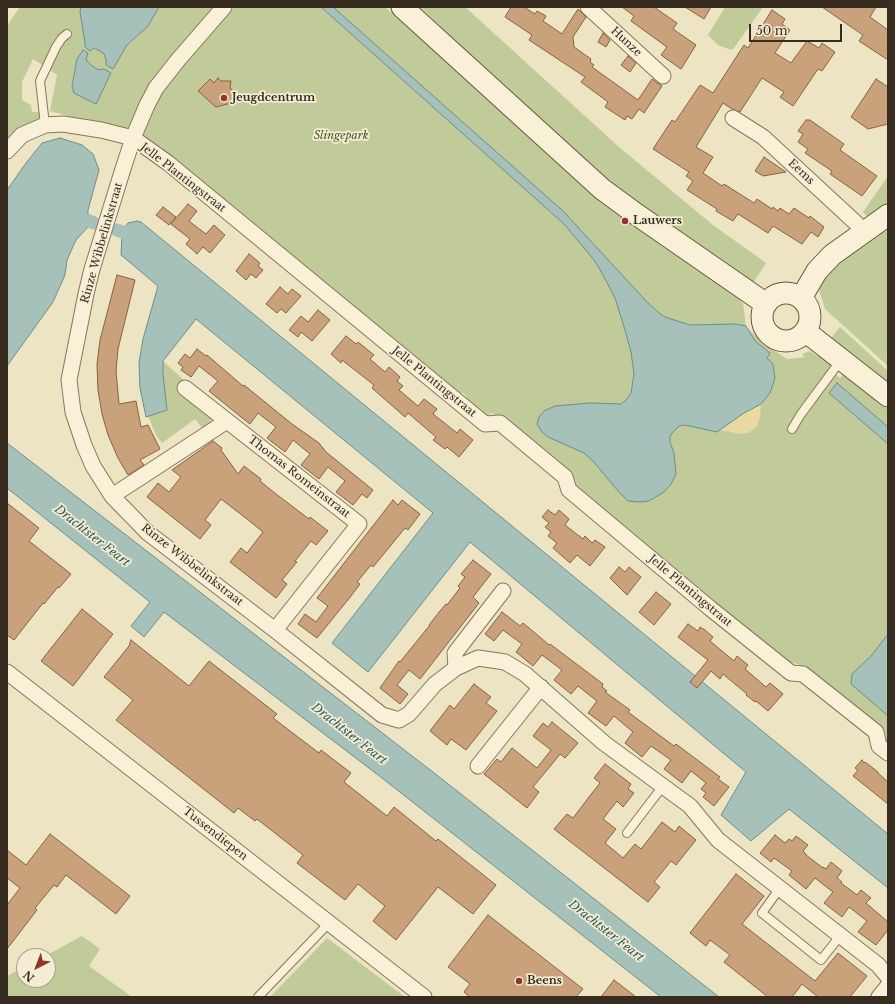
<!DOCTYPE html>
<html>
<head>
<meta charset="utf-8">
<style>
  body { margin:0 }
  #map { position:relative; width:895px; height:1004px; overflow:hidden; background:#ede4c4; font-family:"Libre Baskerville",serif }
  canvas { display:block }
  .frame { position:absolute; inset:0; border:8px solid #372c1f; pointer-events:none }
  .north { position:absolute; left:16px; top:948px; width:40px; height:40px; box-sizing:border-box; background:#f4edd4; border:1px solid #a8a08c; border-radius:50%; rotate:222deg; font-size:11px; font-weight:700; line-height:16px; text-align:center; color:#372c1f }
  .north::after { content:''; display:block; margin:auto; width:14px; height:18px; background:#94342d; clip-path:polygon(50% 0,100% 100%,50% 72%,0 100%) }
  .scale { position:absolute; left:749px; top:24px; width:93px; height:18px; box-sizing:border-box; border:2px solid #372c1f; border-top:0; padding-left:5px; font-size:12px; line-height:14px; white-space:nowrap; color:#372c1f; -webkit-text-stroke:3px #f4edd4; paint-order:stroke }
</style>
</head>
<body>
<div id="map">
<canvas width="895" height="1004"></canvas>
<div class="frame"></div>
<div class="north">N</div>
<div class="scale">50 m</div>
</div>
<script>
const ctx = document.querySelector('canvas').getContext('2d');
ctx.lineJoin = 'round';
function fill(path, color) { ctx.fillStyle = color; ctx.fill(path, 'evenodd'); }
const poly = rows => new Path2D(rows.map(r => 'M' + r).join(''));
function strokePath(path, color, width, dash) { ctx.strokeStyle = color; ctx.lineWidth = width; ctx.lineCap = dash ? 'butt' : 'round'; ctx.setLineDash(dash || []); ctx.stroke(path); }
function drawText(font, color, halo, rows, align = 'center') {
  ctx.font = font + ' "Libre Baskerville",serif'; ctx.lineWidth = 3.5; ctx.setLineDash([]); ctx.textBaseline = 'middle'; ctx.strokeStyle = halo; ctx.fillStyle = color; for (const [text, x, y, turn = 0] of rows) {
    ctx.save(); ctx.translate(x, y); ctx.rotate((+turn || 0) * Math.PI / 180); ctx.textAlign = isNaN(turn) ? turn : align; if (halo) ctx.strokeText(text, 0, 0); ctx.fillText(text, 0, 0); ctx.restore();
  }
}
const green = poly([
  [20,7,385,7,504,113,742,298,740,301,743,303,746,327,764,344,787,359,805,357,802,354,810,351,817,356,819,354,833,364,830,370,840,378,845,373,888,407,888,747,832,690,798,664,784,660,576,491,575,484,576,481,492,413,486,416,464,399,467,397,463,393,457,395,149,141,131,124,127,132,50,111,57,75,33,59,22,82,22,100,31,105,32,112,39,112,39,122,7,146,7,26],
  [420,7,465,7,619,147,713,225,766,263,753,283,625,196,587,166],
  [725,7,763,7,734,48,731,50,718,45,708,35],
  [888,176,888,209,871,221,863,212],
  [888,222,888,366,825,309,819,289,820,283,827,269],
  [840,327,888,371,888,384,830,339],
  [163,361,185,381,212,418,209,424,203,429,195,419,162,443,156,435,148,416,167,410,163,374],
  [82,936,100,949,89,966,132,997,7,997,7,976,24,967,24,980,48,980,48,956,45,956],
  [327,938,405,997,270,997]
]);
const sand = poly([
  [761,404,760,417,757,427,748,433,740,434,720,430,744,413]
]);
const water = poly([
  [81,7,159,7,148,26,127,45,113,69,106,65,106,60,104,54,100,51,94,48,90,51,85,47,85,42,80,12,81,7],
  [321,7,333,7,563,211,647,302,659,313,665,317,690,325,735,324,746,326,755,341,770,353,767,358,773,364,775,378,770,393,761,404,744,413,717,432,685,425,679,426,672,433,670,437,670,442,674,453,676,474,671,484,664,492,649,501,640,502,628,501,618,491,593,461,584,453,548,437,542,432,537,424,539,417,544,411,555,406,590,403,621,404,626,400,631,393,634,374,631,352,625,330,615,298,602,273,594,260,564,224,321,7],
  [83,50,88,53,86,60,92,66,99,70,104,69,111,73,96,104,74,93,72,86,77,59,83,50],
  [60,138,82,145,93,154,99,170,88,210,88,227,76,240,67,260,65,275,53,302,7,366,7,190,26,163,42,143,60,138],
  [137,221,141,222,888,834,888,888,789,809,751,841,721,815,746,772,470,542,368,672,332,643,433,513,196,319,163,361,163,374,167,410,146,417,140,388,139,363,143,339,158,286,121,255,122,236,125,227,128,223,137,221],
  [837,383,888,427,888,444,829,393,837,383],
  [7,443,438,776,719,997,661,997,382,778,164,612,144,637,131,626,150,602,7,488,7,443],
  [888,634,888,716,851,684,852,674,872,655,888,634]
]);
const canal = poly([
  [87,220,94,223],
  [117,230,123,232,138,243]
]);
const building = poly([
  [511,7,524,7,535,14,537,11,546,16,543,21,562,34,578,9,586,17,573,37,574,47,591,59,590,62,594,65,592,67,638,100,652,79,662,86,644,113,639,109,632,119,627,116,625,120,605,107,608,102,581,82,585,77,529,40,532,35,505,17,511,7],
  [622,7,654,7,677,23,673,29,696,45,681,69,661,55,667,47,631,21,634,16,622,7],
  [685,7,711,7,704,19,685,7],
  [822,7,876,7,870,17,888,30,888,60,859,41,863,35,822,7],
  [772,10,785,19,782,24,790,30,775,53,791,63,807,41,819,48,822,43,835,52,822,71,818,69,793,106,780,97,784,92,762,78,740,112,732,109,723,103,696,147,713,157,703,173,722,186,724,184,754,203,757,199,772,209,773,207,778,211,780,208,789,214,794,208,809,218,810,216,824,227,818,237,811,232,802,244,773,226,768,233,738,214,733,221,716,211,717,209,687,190,693,181,686,176,689,172,653,149,672,120,675,122,700,85,713,93,744,45,748,48,772,10],
  [603,33,610,40,606,47,598,42,603,33],
  [628,56,636,63,630,72,621,65,628,56],
  [218,78,221,81,231,81,230,88,243,100,216,107,198,91,210,79,214,83,218,78],
  [876,79,888,87,888,124,868,129,851,117,876,79],
  [806,120,810,120,844,144,840,150,877,176,862,196,830,174,832,171,805,153,808,149,798,142,803,134,798,131,806,120],
  [764,157,786,172,763,176,755,171,764,157],
  [188,204,197,211,189,221,198,228,206,234,214,225,225,235,210,253,203,247,197,254,186,244,190,239,171,224,188,204],
  [163,207,176,217,169,225,156,215,163,207],
  [249,254,260,263,258,266,263,270,256,278,251,274,246,280,236,271,249,254],
  [117,275,135,280,118,349,116,371,119,404,136,401,141,427,148,425,160,449,140,460,144,465,128,475,118,458,108,435,102,414,98,390,97,364,100,340,117,275],
  [280,287,288,294,292,289,301,296,286,313,281,309,277,313,266,304,280,287],
  [318,310,330,320,312,341,301,332,298,337,289,330,301,316,308,322,318,310],
  [346,336,356,344,358,342,374,355,370,359,385,372,389,367,400,377,397,381,403,386,399,390,418,406,424,399,437,409,433,414,457,433,460,429,473,440,459,457,447,447,445,449,433,440,436,437,408,413,405,417,372,388,374,385,342,360,341,363,331,354,346,336],
  [197,349,206,356,207,355,243,386,244,385,292,424,319,443,326,452,373,490,367,498,362,494,353,505,336,492,345,481,328,467,319,479,301,465,310,454,293,440,285,452,267,438,276,427,258,413,250,424,241,417,209,391,218,381,199,366,191,377,181,370,183,367,178,363,185,354,190,358,197,349],
  [213,441,222,448,221,450,238,474,244,466,261,479,260,481,276,494,309,519,310,517,328,531,316,545,311,541,295,561,297,562,282,580,287,584,276,598,230,562,241,548,247,553,263,532,247,519,221,499,205,520,211,525,200,539,147,497,158,483,169,492,181,477,172,470,213,441],
  [393,500,398,505,402,500,420,514,408,530,405,528,373,567,371,565,357,582,360,584,351,596,317,638,298,624,305,614,316,622,328,606,317,598,393,500],
  [7,503,39,528,29,541,71,574,59,588,58,587,44,604,43,603,14,640,7,635,7,503],
  [548,510,555,515,559,510,569,519,565,525,583,539,585,536,592,543,595,540,605,547,590,566,577,555,570,563,553,548,557,543,548,536,551,532,545,527,549,523,542,517,548,510],
  [473,560,491,574,473,597,479,603,420,679,409,670,397,685,408,694,400,704,380,688,399,661,400,662,430,625,429,625,440,611,446,604,447,605,460,588,458,586,465,577,461,574,473,560],
  [619,567,625,572,629,567,641,577,627,595,610,578,619,567],
  [656,592,671,604,654,625,639,612,656,592],
  [82,609,113,634,73,686,41,661,82,609],
  [502,612,520,626,523,623,541,638,549,645,550,644,603,684,602,687,607,691,605,692,630,710,628,712,674,746,676,744,720,777,718,779,729,787,714,806,703,797,706,793,701,789,706,783,691,771,682,783,664,769,671,760,651,746,642,757,625,743,633,732,614,716,606,726,588,713,597,701,578,686,571,694,554,680,562,670,542,655,533,666,516,652,522,644,503,630,494,641,485,634,502,612],
  [688,624,698,631,700,627,705,630,713,637,710,641,734,661,737,656,748,665,745,669,766,687,770,683,783,694,768,711,756,701,755,702,746,695,747,694,723,674,720,679,711,671,697,688,690,682,708,660,678,637,688,624],
  [131,640,189,686,209,661,277,714,273,718,319,753,321,750,351,773,344,782,387,816,394,807,436,841,438,839,496,885,473,914,438,887,396,940,373,921,385,906,358,884,345,900,297,863,303,855,257,819,255,821,238,808,234,813,116,720,133,700,104,677,129,646,131,640],
  [474,684,491,697,486,703,497,711,466,750,451,739,447,745,430,731,450,705,454,709,474,684],
  [552,722,578,743,565,758,560,754,557,758,533,787,539,792,527,808,484,774,497,759,501,762,512,748,537,768,551,750,533,736,543,723,548,727,552,722],
  [862,760,864,763,865,762,878,772,878,773,888,782,888,804,853,776,858,770,855,768,862,760],
  [605,764,631,784,628,789,634,793,623,807,617,801,603,819,616,829,605,843,623,858,635,844,641,849,662,822,675,832,679,826,696,840,676,865,671,861,654,882,660,887,648,902,554,829,567,814,573,818,589,797,600,783,594,778,605,764],
  [50,834,130,896,116,914,66,875,57,887,54,885,35,908,37,910,7,949,7,905,20,888,7,878,7,850,26,865,50,834],
  [775,835,785,843,789,839,792,841,796,836,808,845,803,851,806,854,806,855,823,868,823,867,826,869,831,862,842,871,837,878,842,882,841,883,857,895,861,890,871,898,866,903,888,922,888,930,876,945,858,932,867,921,849,907,842,917,824,903,833,892,815,878,806,889,789,875,792,871,774,858,771,862,760,853,775,835],
  [736,874,764,896,742,924,815,981,838,953,867,976,850,997,818,997,802,984,792,997,768,997,724,962,730,955,710,940,706,946,690,933,736,874],
  [488,915,583,989,576,997,470,997,464,992,470,984,448,967,488,915],
  [614,980,636,997,601,997,614,980]
]);
const lane = poly([
  [45,125,40,81,56,47,62,38,67,34],
  [792,429,801,414,841,360],
  [627,833,663,786],
  [780,888,762,913,821,960,840,936],
  [258,997,329,923]
]);
const street = poly([
  [224,7,178,60,156,88,147,105,133,138,122,172,92,269,86,294,69,380,73,412,84,445,93,466,112,496,148,533,275,630,382,715,399,720,409,714,435,684,456,668,478,658,505,662,525,674,604,743,690,806,718,840,878,965,888,977],
  [588,7,663,76],
  [733,118,763,137,856,223,864,233],
  [7,151,22,135,45,125,63,124,101,130,133,138,168,163,485,424,500,423,565,477,569,490,711,609,791,673,803,674,876,732,879,746,888,753],
  [185,388,359,524,275,630],
  [112,496,227,421],
  [456,668,455,653,503,591],
  [7,672,424,997],
  [478,766,541,687],
  [879,997,888,986]
]);
const secondary = poly([
  [402,7,602,189,636,214,766,304],
  '762 317a24 24 0 1 1 48 0a24 24 0 1 1-48 0Z',
  [801,298,817,271,832,255,888,215],
  [805,331,888,396]
]);
const markers = [
  [224,98,4,"#94342d"],
  [625,221,4,"#94342d"],
  [519,981,4,"#94342d"]
];
const streetNames = [
  ["Hunze",626,42,43],
  ["Eems",801,172,43],
  ["Jelle Plantingstraat",183,178,38],
  ["Rinze Wibbelinkstraat",102,243,-74],
  ["Jelle Plantingstraat",434,382,39],
  ["Thomas Romeinstraat",299,477,38],
  ["Rinze Wibbelinkstraat",192,565,38],
  ["Jelle Plantingstraat",690,591,40],
  ["Tussendiepen",215,834,38]
];
const poiNames = [
  ["Jeugdcentrum",232,98],
  ["Lauwers",633,221],
  ["Beens",527,981]
];
const parkNames = [
  ["Slingepark",341,136]
];
const waterNames = [
  ["Drachtster Feart",92,536,38],
  ["Drachtster Feart",349,734,38],
  ["Drachtster Feart",606,931,38]
];
fill(green, '#c1ca99');
fill(sand, '#e8daa2');
fill(water, '#a6c0ba');
strokePath(water, '#6d8e88', 1);
strokePath(canal, '#a6c0ba', 13);
fill(building, '#c9a27b');
strokePath(building, '#856242', 1);
strokePath(lane, '#87765b', 10);
strokePath(street, '#87765b', 17);
strokePath(secondary, '#69573e', 23);
strokePath(lane, '#f8f0d7', 8);
strokePath(street, '#f8f0d7', 15);
strokePath(secondary, '#f8f0d7', 21);
for (const [x, y, r, color] of markers) { const dot = new Path2D(); dot.arc(x, y, r, 0, 2 * Math.PI); ctx.fillStyle = color; ctx.fill(dot); strokePath(dot, '#f4edd4', 1.5); }
drawText('11px', '#372c1f', '#f4edd4', streetNames);
drawText('bold 11px', '#372c1f', '#f4edd4', poiNames, 'left');
drawText('italic 11px', '#445326', '#f4edd4', parkNames);
drawText('italic 12px', '#2e5656', '#f4edd4', waterNames);
</script>
</body>
</html>
